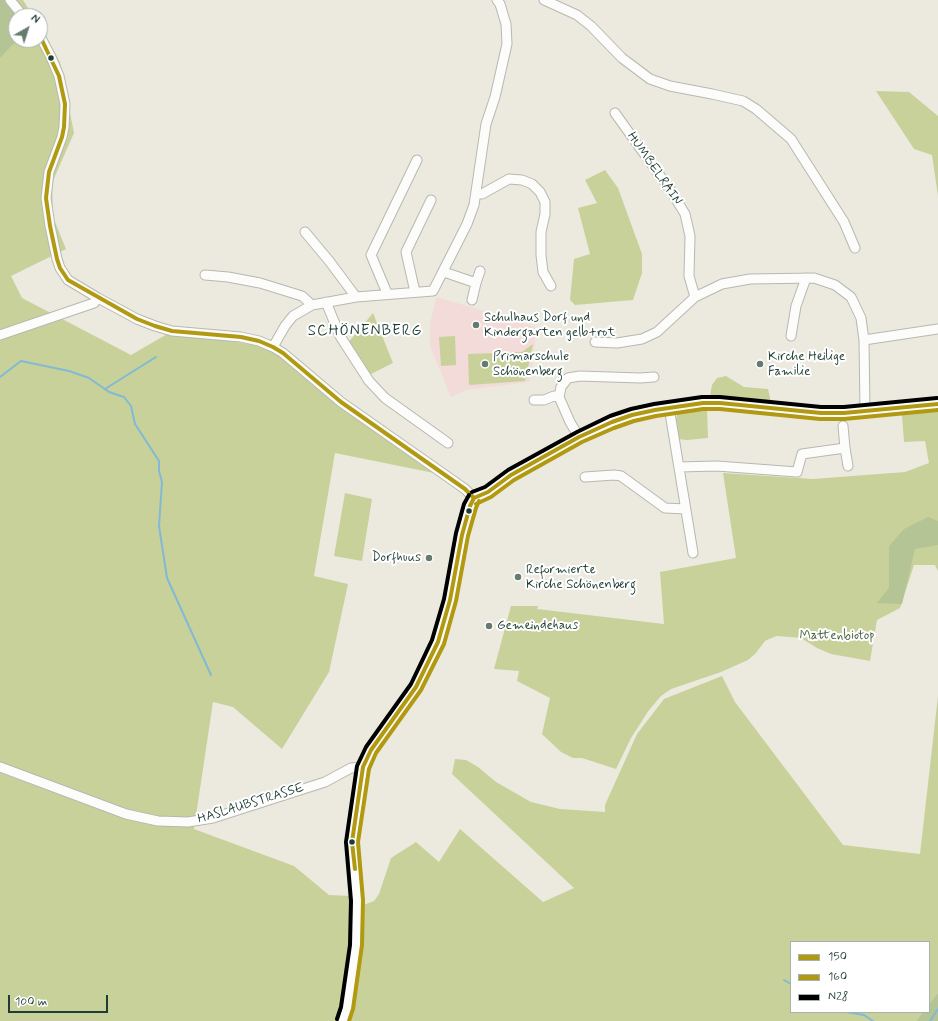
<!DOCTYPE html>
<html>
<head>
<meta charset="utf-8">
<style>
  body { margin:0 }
  #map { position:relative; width:938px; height:1021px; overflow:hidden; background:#eceadf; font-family:Mynerve,sans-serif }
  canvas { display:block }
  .legend { position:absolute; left:790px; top:941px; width:140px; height:72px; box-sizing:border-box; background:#fff; border:1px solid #a5b1ae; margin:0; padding:5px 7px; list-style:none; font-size:12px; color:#1f3d34 }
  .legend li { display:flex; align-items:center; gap:8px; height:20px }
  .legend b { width:20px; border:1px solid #a5b1ae }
  .north { position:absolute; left:8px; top:8px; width:40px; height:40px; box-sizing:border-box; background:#fff; border:1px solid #a5b1ae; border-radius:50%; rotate:39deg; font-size:11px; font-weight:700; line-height:16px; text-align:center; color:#1f3d34 }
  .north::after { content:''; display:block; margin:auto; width:14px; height:18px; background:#677a70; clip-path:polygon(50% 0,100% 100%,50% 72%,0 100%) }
  .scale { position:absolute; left:8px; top:995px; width:100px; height:18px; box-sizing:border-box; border:2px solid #1f3d34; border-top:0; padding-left:5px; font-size:12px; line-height:14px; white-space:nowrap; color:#1f3d34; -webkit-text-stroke:3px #fff; paint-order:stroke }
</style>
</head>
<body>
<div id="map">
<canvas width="938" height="1021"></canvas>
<ul class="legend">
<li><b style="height:5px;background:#b19a12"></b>150</li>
<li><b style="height:5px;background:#b19a12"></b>160</li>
<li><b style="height:5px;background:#000"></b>N28</li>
</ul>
<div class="north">N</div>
<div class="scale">100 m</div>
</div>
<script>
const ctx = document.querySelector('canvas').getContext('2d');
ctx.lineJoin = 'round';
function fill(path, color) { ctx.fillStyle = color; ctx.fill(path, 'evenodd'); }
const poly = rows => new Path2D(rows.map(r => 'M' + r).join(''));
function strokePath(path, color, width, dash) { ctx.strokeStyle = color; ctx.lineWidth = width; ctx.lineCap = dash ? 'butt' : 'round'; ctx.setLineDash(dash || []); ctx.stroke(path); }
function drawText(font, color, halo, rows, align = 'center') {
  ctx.font = font + ' Mynerve,sans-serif'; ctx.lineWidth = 4; ctx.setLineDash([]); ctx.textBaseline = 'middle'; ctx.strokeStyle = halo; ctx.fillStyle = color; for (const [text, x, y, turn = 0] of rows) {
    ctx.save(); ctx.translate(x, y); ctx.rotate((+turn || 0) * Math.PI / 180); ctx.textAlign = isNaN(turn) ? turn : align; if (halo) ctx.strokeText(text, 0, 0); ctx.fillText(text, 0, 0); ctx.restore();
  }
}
const built = poly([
  [436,297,509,318,510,323,520,322,535,327,535,346,529,382,466,390,451,397,430,346,430,324]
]);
const green = poly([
  [0,0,23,0,33,16,16,16,16,40,40,40,40,28,60,62,74,133,52,183,53,217,66,249,11,276,22,298,131,355,169,333,273,347,444,475,335,453,314,576,348,584,329,672,282,749,233,707,213,702,194,829,294,866,329,895,352,896,351,941,341,1010,338,1021,0,1021],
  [876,91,909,92,938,116,938,196,932,155,914,149],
  [605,170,618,188,642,254,642,273,633,300,575,305,570,300,574,259,590,254,578,208,597,203,585,180],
  [373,313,393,363,369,375,347,344],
  [455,336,456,365,441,366,439,337],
  [533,344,525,381,469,385,468,354,522,352],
  [726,376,744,387,768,389,771,402,712,399,710,396,712,385,717,378],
  [707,408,708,438,687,440,678,439,676,419,678,412,684,409],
  [931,408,938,408,938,571,935,565,914,565,900,608,877,620,870,661,831,654,817,648,801,638,777,636,769,639,765,641,755,654,748,660,721,672,671,689,661,696,649,710,631,738,616,769,582,758,573,758,561,752,542,734,550,698,517,681,519,671,494,669,511,606,538,606,537,609,664,624,660,572,736,558,723,473,813,479,905,472,929,463,925,441,904,442,902,415],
  [345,493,372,499,362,561,334,556],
  [722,676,735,702,843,845,920,854,938,696,938,993,929,1004,929,942,791,942,791,1012,923,1012,916,1021,348,1021,358,969,361,906,374,901,379,894,391,858,416,842,439,862,460,829,543,902,574,888,452,774,455,759,466,760,478,767,496,782,531,802,560,809,605,812,605,805,637,734,664,699]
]);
const forest = poly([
  [0,0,10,0,20,16,16,16,17,40,0,58],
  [928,517,938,521,938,545,915,549,902,604,877,603,889,588,889,546,904,529],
  [938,993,938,1021,916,1021,923,1012,929,1012,929,1004]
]);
const stream = poly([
  [0,377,21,361,69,371,89,378,109,392,124,397,131,406,135,424,159,461,159,471,162,482,159,526,167,578,211,675],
  [105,389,156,357],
  [784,980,791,984],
  [846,1012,864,1015,873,1021],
  [930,1021,938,1009]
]);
const minor = poly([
  [10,0,23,16],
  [544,0,577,15,591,26,622,58,650,79,670,86,712,94,743,101,756,109,791,139,844,222,855,248],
  [40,36,51,57,59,76,65,104,64,127,62,137,49,172,46,198,50,226,57,259,60,268,68,280,98,298,137,319,155,326,172,331,241,337,259,341,273,347,283,353,341,402,465,489,474,498],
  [615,113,671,191,685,214,690,236,689,276,695,297],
  [477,194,482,194,509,179,522,180,532,184,540,192,545,202,545,214,541,232,541,255,543,272,551,286],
  [305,232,330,262,356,297],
  [444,272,476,283,480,271],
  [205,275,228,277,260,283,302,296,312,305],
  [415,292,406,252,431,200],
  [387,293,371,255,417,160],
  [472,300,476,283],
  [326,302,340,336,369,381,385,398,448,443],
  [0,335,94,303,98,298],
  [791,336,796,306,806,278],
  [864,340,938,329],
  [595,342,617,343,642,339,657,332,695,297,722,284,750,279,814,278,835,285,851,297,861,318,864,340,865,412],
  [273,347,285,326,293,316,312,305,356,297,433,291,467,224,474,205,486,124,495,97,507,44,506,24,500,4,497,0],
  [534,400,544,400,554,396,559,397],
  [669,407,693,553],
  [843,426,845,448],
  [579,437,570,422,559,397,561,387,568,378,580,376,640,378,654,377],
  [679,467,717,466,797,472,802,454,845,448,848,466],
  [585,477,614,475,621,476,665,508,686,509],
  [474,498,488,492,511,475,579,437,612,422,632,415,655,410,703,403,720,403,821,413,844,413,938,404],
  [0,767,126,814,158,821,188,822,213,818,325,782,351,768,363,767],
  [343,1021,347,1008,356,945,357,901,352,842,363,767,371,750,416,687,427,666,438,642,450,600,462,535,470,506,474,498]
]);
const bus1 = poly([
  [40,36,59,76,65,104,64,127,62,137,49,172,46,198,50,226,57,259,60,268,68,280,137,319,155,326,172,331,241,337,259,341,273,347,283,353,341,402,465,489,474,498],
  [474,498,488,492,511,475,579,437,612,422,632,415,655,410,703,403,720,403,821,413,844,413,938,404],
  [355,869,352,842,363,767,371,750,416,687,438,642,450,600,462,535,470,506,474,498]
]);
const bus2 = poly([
  [476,504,491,497,514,480,582,442,614,428,634,421,656,416,703,409,720,409,820,419,844,419,938,410],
  [349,1021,353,1009,362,945,363,900,358,842,369,769,376,753,421,690,444,644,456,601,468,536,476,508,479,501]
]);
const bus3 = poly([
  [472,492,485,487,508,470,577,432,610,416,631,409,654,404,702,397,720,397,821,407,844,407,937,398],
  [337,1019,341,1007,350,945,351,901,346,842,357,766,366,747,411,684,432,640,444,599,456,533,464,504,469,495]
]);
const markers = [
  [51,58,3.5,"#1f3d34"],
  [476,325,4,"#677a70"],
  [485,364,4,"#677a70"],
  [760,364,4,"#677a70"],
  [469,511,3.5,"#1f3d34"],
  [429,558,4,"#677a70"],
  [518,577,4,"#677a70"],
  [489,626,4,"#677a70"],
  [352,842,3.5,"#1f3d34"]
];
const streetNames = [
  ["HUMBELRAIN",654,169,55],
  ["HASLAUBSTRASSE",251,804,-17]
];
const poiNames = [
  ["Schulhaus Dorf und",484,318],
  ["Kindergarten gelb+rot",484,333],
  ["Primarschule",493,357],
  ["Schönenberg",493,372],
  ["Kirche Heilige",768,357],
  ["Familie",768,372],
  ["Dorfhuus",421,558,"right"],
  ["Reformierte",526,570],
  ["Kirche Schönenberg",526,585],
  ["Gemeindehaus",497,626]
];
const parkNames = [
  ["Mattenbiotop",837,636]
];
const quarterNames = [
  ["SCHÖNENBERG",365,332]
];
fill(built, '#f2dbd8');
fill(green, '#c8d199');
fill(forest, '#b4c494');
strokePath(stream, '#82b9d4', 2);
strokePath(minor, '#b7b8b1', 11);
strokePath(minor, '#fcfcfa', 9);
strokePath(bus1, '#b19a12', 4);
strokePath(bus2, '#b19a12', 4);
strokePath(bus3, '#000', 4);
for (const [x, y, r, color] of markers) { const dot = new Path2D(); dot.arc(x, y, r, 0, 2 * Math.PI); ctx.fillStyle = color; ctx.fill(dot); strokePath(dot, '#fff', 1.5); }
drawText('13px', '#1f3d34', '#fff', streetNames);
drawText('13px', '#1f3d34', '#fff', poiNames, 'left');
drawText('13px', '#496341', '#fff', parkNames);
ctx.letterSpacing = '1px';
drawText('15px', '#1f3d34', '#fff', quarterNames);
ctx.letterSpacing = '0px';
</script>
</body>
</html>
